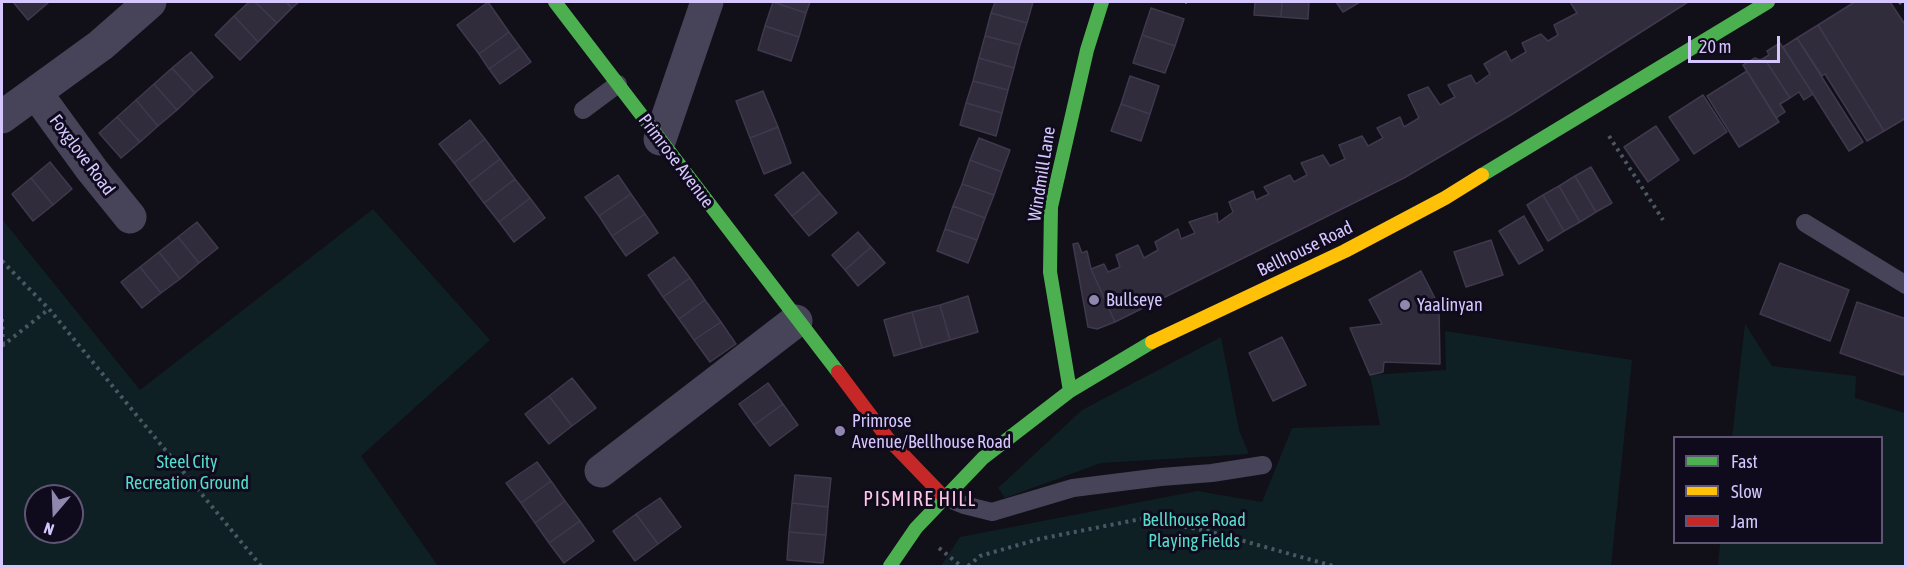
<!DOCTYPE html>
<html>
<head>
<meta charset="utf-8">
<style>
  body { margin:0 }
  #map { position:relative; width:1907px; height:568px; overflow:hidden; background:#110f18; font-family:"Asap Condensed",sans-serif }
  canvas { display:block }
  .frame { position:absolute; inset:0; border:3px solid #d5c7fe; pointer-events:none }
  .legend { position:absolute; left:1673px; top:436px; width:210px; height:108px; box-sizing:border-box; background:#100b1c; border:2px solid #5f5676; margin:0; padding:8px 10px; list-style:none; font-size:18px; color:#d5c7fe }
  .legend li { display:flex; align-items:center; gap:12px; height:30px }
  .legend b { width:30px; border:2px solid #5f5676 }
  .north { position:absolute; left:24px; top:484px; width:60px; height:60px; box-sizing:border-box; background:#100b1c; border:2px solid #5f5676; border-radius:50%; rotate:199deg; font-size:16px; font-weight:700; line-height:24px; text-align:center; color:#d5c7fe }
  .north::after { content:''; display:block; margin:auto; width:21px; height:27px; background:#9087ae; clip-path:polygon(50% 0,100% 100%,50% 72%,0 100%) }
  .scale { position:absolute; left:1688px; top:36px; width:92px; height:27px; box-sizing:border-box; border:3px solid #d5c7fe; border-top:0; padding-left:8px; font-size:18px; line-height:21px; white-space:nowrap; color:#d5c7fe; -webkit-text-stroke:4px #100b1c; paint-order:stroke }
</style>
</head>
<body>
<div id="map">
<canvas width="1907" height="568"></canvas>
<div class="frame"></div>
<ul class="legend">
<li><b style="height:8px;background:#4caf50"></b>Fast</li>
<li><b style="height:8px;background:#ffc107"></b>Slow</li>
<li><b style="height:8px;background:#c62828"></b>Jam</li>
</ul>
<div class="north">N</div>
<div class="scale">20 m</div>
</div>
<script>
const ctx = document.querySelector('canvas').getContext('2d');
ctx.lineJoin = 'round';
function fill(path, color) { ctx.fillStyle = color; ctx.fill(path, 'evenodd'); }
const poly = rows => new Path2D(rows.map(r => 'M' + r).join(''));
function strokePath(path, color, width, dash) { ctx.strokeStyle = color; ctx.lineWidth = width; ctx.lineCap = dash ? 'butt' : 'round'; ctx.setLineDash(dash || []); ctx.stroke(path); }
function drawText(font, color, halo, rows, align = 'center') {
  ctx.font = font + ' "Asap Condensed",sans-serif'; ctx.lineWidth = 6; ctx.setLineDash([]); ctx.textBaseline = 'middle'; ctx.strokeStyle = halo; ctx.fillStyle = color; for (const [text, x, y, turn = 0] of rows) {
    ctx.save(); ctx.translate(x, y); ctx.rotate((+turn || 0) * Math.PI / 180); ctx.textAlign = isNaN(turn) ? turn : align; if (halo) ctx.strokeText(text, 0, 0); ctx.fillText(text, 0, 0); ctx.restore();
  }
}
const green = poly([
  [373,209,490,340,361,456,438,566,2,566,2,219,140,390],
  [36,496,72,496,72,532,36,532],
  [1745,324,1772,366,1856,376,1855,398,1905,413,1905,566,1718,566,1720,543,1882,542,1882,438,1732,437],
  [1445,331,1632,360,1611,566,941,566,960,537,1197,491,1262,502,1292,428,1380,425,1370,375,1446,370],
  [1221,337,1239,430,1249,454,1101,463,1005,498,998,488,1082,410]
]);
const building = poly([
  [13,2,46,2,48,3,28,20,13,2],
  [249,2,255,2,277,23,258,42,234,16,249,2],
  [255,2,286,2,292,8,277,23,255,2],
  [286,2,299,2,292,8,286,2],
  [488,2,509,32,479,54,457,25,488,2],
  [773,2,810,2,806,13,773,2],
  [773,2,806,13,799,37,765,26,773,2],
  [995,2,1033,2,1027,23,991,13,995,2],
  [1255,2,1282,2,1281,17,1254,15,1255,2],
  [1282,2,1309,2,1308,19,1281,17,1282,2],
  [1336,2,1360,2,1343,12,1336,2],
  [1570,2,1688,2,1511,115,1404,178,1115,322,1091,269,1104,264,1108,272,1120,267,1116,255,1138,245,1144,258,1158,250,1155,242,1178,229,1181,239,1195,233,1189,222,1217,213,1218,223,1233,212,1229,202,1253,191,1256,200,1269,194,1264,187,1290,175,1294,182,1307,175,1301,163,1323,155,1330,166,1345,159,1339,145,1362,136,1368,146,1383,138,1377,128,1400,117,1404,127,1419,118,1408,95,1428,87,1440,105,1455,97,1448,85,1471,75,1476,84,1490,74,1484,64,1506,51,1511,61,1526,52,1522,43,1541,34,1548,41,1558,35,1554,25,1577,13,1570,2],
  [1852,2,1890,2,1906,26,1906,118,1884,131,1818,25,1853,3,1852,2],
  [1151,8,1184,19,1175,46,1142,35,1151,8],
  [991,13,1027,23,1020,45,985,36,991,13],
  [234,16,258,42,240,60,215,35,234,16],
  [1818,25,1884,131,1867,141,1825,74,1822,76,1797,38,1818,25],
  [765,26,799,37,791,61,758,50,765,26],
  [509,32,520,47,489,69,479,54,509,32],
  [1142,35,1175,46,1165,73,1133,63,1142,35],
  [985,36,1020,45,1014,68,979,58,985,36],
  [1797,38,1863,142,1849,151,1783,47,1797,38],
  [1780,43,1813,94,1804,100,1799,92,1790,98,1764,58,1769,55,1767,51,1780,43],
  [520,47,531,62,500,84,489,69,520,47],
  [191,52,213,77,195,93,172,68,191,52],
  [979,58,1014,68,1008,90,973,81,979,58],
  [1755,58,1760,60,1764,58,1790,98,1780,104,1785,112,1776,118,1743,65,1755,58],
  [172,68,195,93,177,110,154,84,172,68],
  [1747,71,1779,122,1739,147,1707,96,1747,71],
  [1130,76,1159,86,1150,114,1121,104,1130,76],
  [973,81,1008,90,1002,113,966,103,973,81],
  [154,84,177,110,158,126,136,100,154,84],
  [763,91,778,127,750,138,736,101,763,91],
  [1703,95,1727,132,1694,154,1669,117,1703,95],
  [136,100,158,126,140,142,117,117,136,100],
  [966,103,1002,113,996,136,960,125,966,103],
  [1121,104,1150,114,1141,141,1111,131,1121,104],
  [117,117,140,142,121,158,99,133,117,117],
  [470,120,485,139,454,163,439,144,470,120],
  [1656,126,1679,160,1648,182,1624,147,1656,126],
  [778,127,791,163,764,174,750,138,778,127],
  [979,138,1010,150,1002,172,970,160,979,138],
  [485,139,500,159,469,183,454,163,485,139],
  [500,159,515,179,484,203,469,183,500,159],
  [970,160,1002,172,994,195,962,184,970,160],
  [50,162,72,189,53,205,31,178,50,162],
  [1591,167,1612,203,1596,212,1575,176,1591,167],
  [803,172,820,193,792,216,775,195,803,172],
  [618,175,631,194,599,216,585,197,618,175],
  [1575,176,1596,212,1580,222,1559,186,1575,176],
  [31,178,53,205,33,221,12,194,31,178],
  [515,179,530,198,499,222,484,203,515,179],
  [962,184,994,195,985,218,953,206,962,184],
  [1559,186,1580,222,1564,231,1543,195,1559,186],
  [820,193,837,213,809,236,792,216,820,193],
  [631,194,645,214,612,236,599,216,631,194],
  [1543,195,1564,231,1548,241,1527,205,1543,195],
  [530,198,545,218,514,242,499,222,530,198],
  [953,206,985,218,977,240,945,229,953,206],
  [645,214,658,233,626,256,612,236,645,214],
  [1524,216,1543,250,1519,264,1499,231,1524,216],
  [197,222,218,248,199,263,178,237,197,222],
  [945,229,977,240,968,263,937,251,945,229],
  [858,232,871,247,845,270,832,255,858,232],
  [178,237,199,263,180,279,159,252,178,237],
  [1491,240,1503,275,1466,287,1454,252,1491,240],
  [1078,243,1082,253,1087,251,1091,269,1115,322,1097,329,1088,327,1073,244,1078,243],
  [871,247,885,263,858,286,845,270,871,247],
  [159,252,180,279,161,293,140,267,159,252],
  [674,257,690,278,663,297,648,275,674,257],
  [1780,263,1849,290,1830,341,1760,314,1780,263],
  [140,267,161,293,142,308,121,282,140,267],
  [1421,271,1439,306,1440,364,1384,362,1383,372,1370,375,1350,328,1382,324,1369,300,1421,271],
  [690,278,705,300,679,319,663,297,690,278],
  [968,296,978,332,950,340,940,305,968,296],
  [705,300,721,322,694,340,679,319,705,300],
  [1857,302,1906,319,1906,367,1903,375,1840,353,1857,302],
  [940,305,950,340,922,348,912,312,940,305],
  [912,312,922,348,894,356,884,320,912,312],
  [721,322,736,344,710,362,694,340,721,322],
  [1282,337,1306,385,1273,401,1249,353,1282,337],
  [572,378,596,408,572,426,549,396,572,378],
  [768,383,783,404,754,425,739,404,768,383],
  [549,396,572,426,549,444,525,414,549,396],
  [783,404,798,425,770,446,754,425,783,404],
  [537,462,551,481,521,503,506,483,537,462],
  [795,475,831,478,828,507,792,503,795,475],
  [551,481,565,501,535,523,521,503,551,481],
  [660,498,681,527,658,544,636,514,660,498],
  [565,501,580,521,549,543,535,523,565,501],
  [792,503,828,507,826,535,789,532,792,503],
  [636,514,658,544,635,561,613,531,636,514],
  [580,521,594,541,564,563,549,543,580,521],
  [789,532,826,535,823,563,787,560,789,532]
]);
const path = poly([
  [1185,2,1187,2],
  [1899,2,1906,5],
  [1609,136,1663,220],
  [2,261,49,309,261,566],
  [2,319,3,345],
  [2,346,49,309],
  [939,548,961,566],
  [968,566,980,556,1039,539,1141,519,1208,531,1333,566]
]);
const lane = poly([
  [583,110,618,84],
  [1805,223,1906,285],
  [944,497,964,505,992,512,1073,488,1161,477,1212,473,1263,465]
]);
const street = poly([
  [36,93,92,170,130,217],
  [2,117,101,45,150,2],
  [660,139,707,2],
  [601,471,796,321]
]);
const fast = poly([
  [555,2,838,372],
  [1482,175,1768,2],
  [1070,391,1050,272,1051,207,1087,50,1102,2],
  [890,566,916,528,983,458,1070,391,1152,342]
]);
const slow = poly([
  [1152,342,1345,251,1445,198,1482,175]
]);
const jam = poly([
  [838,372,889,440,944,497]
]);
const markers = [
  [1094,300,6,"#9087ae"],
  [1405,305,6,"#9087ae"],
  [840,431,6,"#9087ae"]
];
const streetNames = [
  ["Foxglove Road",82,155,53],
  ["Primrose Avenue",676,161,53],
  ["Windmill Lane",1042,174,-81],
  ["Bellhouse Road",1305,249,-26]
];
const poiNames = [
  ["Bullseye",1106,300],
  ["Yaalinyan",1417,305],
  ["Primrose",852,421],
  ["Avenue/Bellhouse Road",852,442]
];
const parkNames = [
  ["Steel City",187,462],
  ["Recreation Ground",187,483],
  ["Bellhouse Road",1194,520],
  ["Playing Fields",1194,541]
];
const neighbourhoodNames = [
  ["PISMIRE HILL",920,500]
];
fill(green, '#0e2024');
fill(building, '#302c3c');
strokePath(building, '#3f394d', 1.5);
strokePath(path, '#4c5765', 4, [3, 4.5]);
strokePath(lane, '#474459', 18);
strokePath(street, '#474459', 33);
strokePath(fast, '#4caf50', 14);
strokePath(slow, '#ffc107', 14);
strokePath(jam, '#c62828', 14);
for (const [x, y, r, color] of markers) { const dot = new Path2D(); dot.arc(x, y, r, 0, 2 * Math.PI); ctx.fillStyle = color; ctx.fill(dot); strokePath(dot, '#100b1c', 2); }
drawText('18px', '#d5c7fe', '#100b1c', streetNames);
drawText('18px', '#d5c7fe', '#100b1c', poiNames, 'left');
drawText('18px', '#55dccd', '#100b1c', parkNames);
ctx.letterSpacing = '1.5px';
drawText('20px', '#fec9e4', '#100b1c', neighbourhoodNames);
ctx.letterSpacing = '0px';
</script>
</body>
</html>
